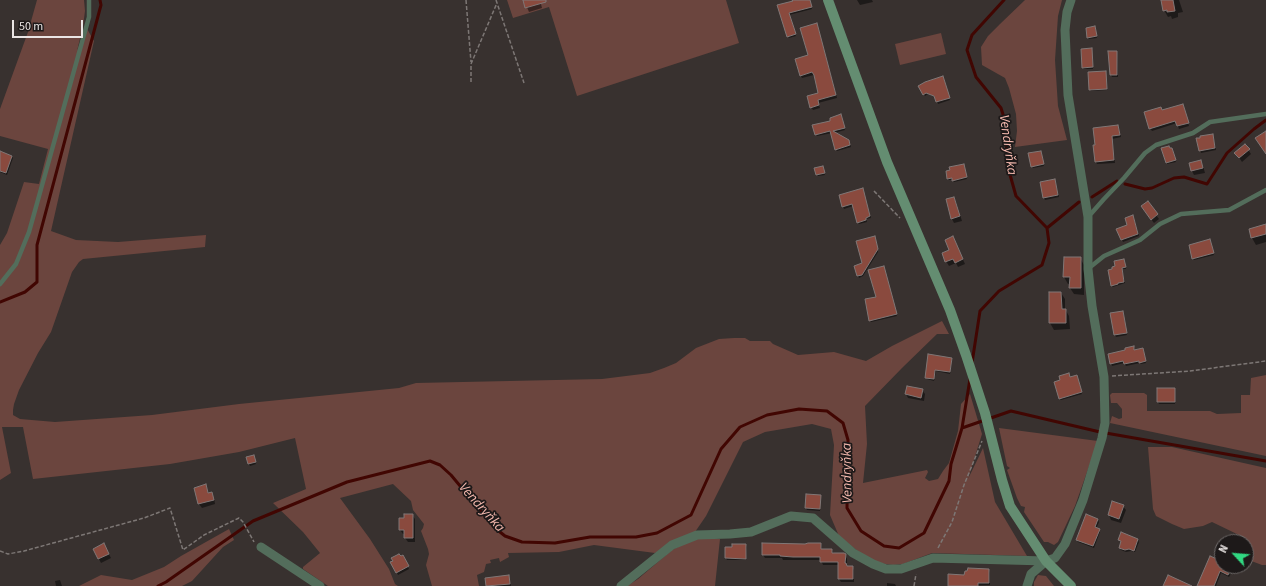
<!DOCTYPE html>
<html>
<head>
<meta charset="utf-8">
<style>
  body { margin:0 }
  #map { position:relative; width:1266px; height:586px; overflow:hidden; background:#38312f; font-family:"Source Sans 3",sans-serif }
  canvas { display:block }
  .north { position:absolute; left:1214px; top:534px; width:40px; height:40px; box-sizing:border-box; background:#1d1919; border:1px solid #6f6b6a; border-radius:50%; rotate:296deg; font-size:11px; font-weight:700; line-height:16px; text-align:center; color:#eae5e4 }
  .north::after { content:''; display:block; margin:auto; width:14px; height:18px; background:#31d882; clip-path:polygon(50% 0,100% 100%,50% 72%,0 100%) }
  .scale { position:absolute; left:12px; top:20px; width:71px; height:18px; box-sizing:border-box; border:2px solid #eae5e4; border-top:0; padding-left:5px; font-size:12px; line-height:14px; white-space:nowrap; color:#eae5e4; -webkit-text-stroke:3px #1d1919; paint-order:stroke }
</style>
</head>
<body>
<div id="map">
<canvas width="1266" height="586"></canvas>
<div class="north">N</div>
<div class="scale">50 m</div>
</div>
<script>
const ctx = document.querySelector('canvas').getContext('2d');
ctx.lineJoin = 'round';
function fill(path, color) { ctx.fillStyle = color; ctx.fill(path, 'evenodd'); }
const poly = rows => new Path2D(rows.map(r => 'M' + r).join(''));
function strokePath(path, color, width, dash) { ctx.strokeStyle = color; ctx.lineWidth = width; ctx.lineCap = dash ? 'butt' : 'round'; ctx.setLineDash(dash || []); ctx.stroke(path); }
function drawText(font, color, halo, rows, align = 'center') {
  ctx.font = font + ' "Source Sans 3",sans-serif'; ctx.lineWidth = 3.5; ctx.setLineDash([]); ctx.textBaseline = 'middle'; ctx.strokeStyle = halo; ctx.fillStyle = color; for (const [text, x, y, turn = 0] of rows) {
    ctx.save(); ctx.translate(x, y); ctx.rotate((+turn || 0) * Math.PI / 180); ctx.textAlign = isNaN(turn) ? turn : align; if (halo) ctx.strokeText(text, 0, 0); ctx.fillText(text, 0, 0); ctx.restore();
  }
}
const green = poly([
  [37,0,84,0,85,11,83,26,77,51,86,27,94,41,51,231,76,240,118,242,206,235,205,247,83,259,79,262,72,272,51,332,38,353,19,390,14,404,13,410,13,415,20,419,55,422,152,415,239,404,399,388,416,383,602,379,650,373,664,368,676,363,696,348,719,339,734,338,745,338,750,341,770,341,773,344,798,355,834,352,866,361,892,346,942,321,949,334,937,334,902,368,865,406,867,444,863,483,927,470,928,472,925,478,929,481,938,479,943,471,949,463,958,431,961,404,970,394,982,434,968,479,983,448,995,502,1027,556,932,553,903,564,893,565,878,563,865,557,839,536,830,515,834,445,831,429,812,424,765,432,743,442,706,516,695,532,655,553,594,545,559,552,508,553,509,557,500,562,499,558,490,560,491,563,486,564,484,572,477,575,479,586,432,586,426,565,429,554,428,549,421,531,423,528,424,524,413,510,411,501,393,484,340,498,370,539,389,569,395,584,398,586,328,586,303,569,303,567,320,553,303,532,273,503,306,489,295,438,239,452,170,464,33,479,23,427,2,427,11,473,0,480,0,245,7,233,24,182,39,184,48,149,0,136,0,109,28,32],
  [507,0,726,0,739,43,577,96,549,7,513,18],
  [1025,0,1062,0,1058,16,1055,60,1058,106,1067,140,1015,147,1017,131,1016,114,1009,88,1005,78,982,65,981,47,988,36,1000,24],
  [941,33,946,54,900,65,895,44],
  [1266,375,1266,456,1110,423,1112,416,1119,419,1122,418,1122,409,1117,403,1111,403,1110,395,1112,393,1144,393,1147,395,1147,411,1210,411,1217,414,1241,413,1241,395,1250,395,1251,378],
  [999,428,1098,441,1075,506,1058,542,1054,545,1048,542,1044,542,1024,512,1025,507,1021,506,1017,498,1007,470,1010,468,1007,466],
  [1148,447,1172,447,1266,468,1266,565,1262,565,1246,559,1246,542,1236,542,1239,535,1212,522,1203,526,1184,529,1172,524,1156,516,1153,509],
  [229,529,234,540,223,547,192,581,182,586,79,586,101,575,132,580,164,567,181,556],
  [699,538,715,538,720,539,715,586,627,586,638,579,672,550,688,541],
  [1038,575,1046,576,1054,586,1034,586,1034,582]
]);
const shadow = poly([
  [524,0,540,0,542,8,529,12],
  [793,0,802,0,811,3,812,9,789,15,796,36,789,38,779,6,794,2],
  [857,0,872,0,873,2,860,5],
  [1162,0,1179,0,1183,12,1178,13,1178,17,1172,19,1171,16,1168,17,1164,10],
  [818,27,837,98,818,103,820,108,813,110,811,107,820,93,814,75,802,78,801,76,809,56],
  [1095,27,1097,38,1089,39,1088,38],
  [1092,51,1093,69,1084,69,1083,68],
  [1109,52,1116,52,1117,54,1118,77,1112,77,1111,75],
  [1105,72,1107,90,1091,91,1090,89],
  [944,79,950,100,938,104,936,97,928,94,925,96,919,86],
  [1184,108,1189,126,1179,129,1177,123,1152,131,1150,128,1162,111],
  [842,117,845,130,834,133,849,142,851,147,837,151,832,133,817,136,816,134],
  [1118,126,1121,137,1112,139,1115,163,1097,164,1096,162],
  [1213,136,1216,150,1201,153,1197,139],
  [1245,145,1251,154,1242,162,1236,153],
  [1172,149,1176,162,1167,164,1166,162],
  [0,152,12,157,13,158,7,175,0,172],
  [1041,152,1044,166,1033,168,1032,166],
  [1201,161,1203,166,1205,173,1194,175,1192,171],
  [823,167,825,175,818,176,817,174],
  [964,167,967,179,954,182,953,180,949,180,948,179],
  [1055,180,1059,197,1045,200,1044,198],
  [863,191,871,218,866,219,867,222,859,224,853,206,844,209,840,196],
  [954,198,956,202,962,221,954,223,952,219],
  [1147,202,1159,219,1154,223,1144,210],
  [1134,218,1139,236,1123,242,1118,229,1128,225],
  [1266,223,1266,242,1256,245,1252,238,1250,229,1264,226,1264,224],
  [875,239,878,252,863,276,859,278,855,266,864,264],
  [955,242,965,264,958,267,956,263,949,266,946,261],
  [1211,242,1214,255,1194,260,1193,258],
  [1080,258,1084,265,1084,295,1074,294,1070,288,1071,284,1068,284,1064,277],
  [1125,262,1126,269,1122,269,1125,283,1113,287,1112,286],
  [884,269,897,316,871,322,870,320],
  [1050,293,1061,293,1065,299,1065,309,1069,316,1070,329,1054,330,1050,323],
  [1123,312,1127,335,1116,337,1115,335],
  [1134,347,1135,350,1143,349,1146,363,1141,364,1140,363,1126,366,1124,363,1112,366,1109,354,1126,351],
  [929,355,951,359,952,360,950,374,936,371,934,381,927,379,926,377],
  [1070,378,1077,378,1082,394,1061,400,1060,399],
  [1158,389,1174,389,1175,391,1175,404,1159,404,1158,402],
  [922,390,925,394,924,401,908,398,906,394],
  [254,458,256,464,250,466,249,464],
  [205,486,209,494,211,494,214,498,215,504,202,508,199,504,196,489],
  [820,496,821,498,820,511,807,510,806,508],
  [1123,506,1126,510,1121,523,1111,520,1109,515],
  [412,515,415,519,415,542,408,542,405,538,405,534,403,534,400,530,405,519],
  [1098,520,1099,522,1096,529,1100,532,1094,548,1078,542,1077,540],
  [1119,540,1138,540,1139,542,1135,552,1131,551,1126,552,1121,550,1120,548,1122,542],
  [821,544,822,550,832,550,834,554,845,555,847,559,847,566,852,567,854,570,854,582,841,582,839,579,839,565,823,565,821,560,783,560,782,558,765,558,763,555],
  [746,545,747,547,746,560,727,560,726,558],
  [94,549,106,549,111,558,101,563],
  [403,556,409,569,398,575,392,563],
  [1222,563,1222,566,1229,566,1233,570,1229,577,1221,573,1216,586,1198,586],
  [989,570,990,573,990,585,949,586,965,576],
  [508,576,511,586,487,586,486,579],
  [60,580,62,586,56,586,55,581],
  [887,583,895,584,896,586,887,586]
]);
const stream = poly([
  [1125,184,1145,189,1152,188,1174,178,1184,177,1207,184,1227,153,1254,129,1266,120],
  [1092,197,1117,181],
  [1047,228,1079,202],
  [0,302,25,292,37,282,37,245,101,5,100,0],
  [972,363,980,311,999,291,1042,265,1049,243,1047,228,1016,196,1007,164,1006,124,1001,108,976,77,967,50,972,35,1004,0],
  [962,428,1011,411,1100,432,1266,461],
  [158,586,166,582,253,521,347,482,430,461,440,465,451,475,495,528,505,536,522,542,555,543,590,537,636,537,657,533,691,515,721,449,740,427,767,415,799,409,827,411,843,423,848,440,847,508,861,531,884,546,899,548,924,533,949,481,951,464,962,428,970,379]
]);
const building = poly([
  [523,0,546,0,546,2,525,8,523,0],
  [792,0,810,0,812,7,789,13,796,34,787,37,777,5,793,1,792,0],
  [1161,0,1173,0,1175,11,1167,12,1167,10,1163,11,1161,0],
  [817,23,836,95,818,100,819,105,810,108,807,96,818,93,814,75,812,72,800,76,795,59,808,55,800,28,817,23],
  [1095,26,1097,36,1087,38,1086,28,1095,26],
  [1092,48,1093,67,1082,68,1081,49,1092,48],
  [1108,51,1117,51,1117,75,1110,75,1108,51],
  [1106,71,1107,89,1089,90,1088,72,1106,71],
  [943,76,950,98,936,102,934,96,926,93,923,95,918,86,925,82,943,76],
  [1183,104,1189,123,1177,126,1175,121,1149,129,1144,112,1161,107,1162,110,1183,104],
  [841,114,845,128,833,131,849,140,850,145,835,150,830,131,815,135,812,125,830,121,830,118,841,114],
  [1118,125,1120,135,1112,136,1114,160,1095,162,1093,145,1095,145,1093,128,1118,125],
  [1266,131,1266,154,1255,138,1266,131],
  [1213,134,1215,148,1199,151,1196,138,1200,138,1200,136,1213,134],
  [1245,144,1250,149,1239,158,1234,153,1245,144],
  [1169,146,1170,148,1172,148,1176,160,1166,163,1161,148,1169,146],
  [0,151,12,156,6,173,0,171,0,151],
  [1041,151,1044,164,1031,167,1028,153,1041,151],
  [1201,160,1203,168,1191,171,1189,163,1201,160],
  [964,164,967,177,952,181,952,178,947,179,946,171,950,170,949,167,964,164],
  [823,166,825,173,816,175,814,168,823,166],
  [1055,179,1058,195,1043,198,1040,182,1055,179],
  [863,188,870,216,866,218,866,220,857,223,852,204,842,207,839,195,863,188],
  [954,197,960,216,951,219,946,199,954,197],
  [1148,201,1158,214,1151,220,1141,206,1148,201],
  [1133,215,1138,234,1121,240,1116,229,1127,225,1125,218,1133,215],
  [1266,224,1266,234,1251,238,1249,229,1266,224],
  [875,236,878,249,862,275,857,276,854,266,862,263,856,241,875,236],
  [953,236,963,259,955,263,953,259,945,262,942,253,949,250,945,240,953,236],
  [1210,239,1214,253,1192,259,1189,245,1210,239],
  [1064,257,1081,257,1081,288,1069,288,1070,277,1063,277,1064,257],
  [1124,259,1126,267,1122,268,1124,282,1118,283,1118,284,1111,286,1108,270,1112,269,1112,267,1115,266,1114,261,1124,259],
  [884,266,897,314,869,321,865,299,876,297,868,270,884,266],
  [1049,292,1061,292,1062,309,1066,309,1066,323,1049,323,1049,292],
  [1123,311,1127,333,1114,335,1110,313,1123,311],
  [1134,346,1134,350,1143,348,1146,361,1139,363,1139,361,1124,364,1123,361,1110,364,1108,354,1125,350,1125,348,1134,346],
  [928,354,952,358,950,372,935,370,934,379,925,378,928,354],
  [1069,373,1070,377,1077,375,1082,392,1059,399,1054,382,1060,380,1059,376,1069,373],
  [907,386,923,389,921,398,905,394,907,386],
  [1157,388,1175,388,1175,402,1157,402,1157,388],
  [254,455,256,462,248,464,246,457,254,455],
  [206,484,208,493,212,492,214,500,198,504,194,488,206,484],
  [806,494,821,495,820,509,805,508,806,494],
  [1112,501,1124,505,1119,519,1108,515,1112,501],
  [404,514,413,514,413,538,404,538,404,530,399,530,399,518,404,518,404,514],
  [1086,514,1098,519,1095,527,1100,529,1093,546,1076,540,1086,514],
  [1121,532,1138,539,1134,551,1129,549,1125,550,1119,548,1121,541,1118,540,1121,532],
  [104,543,109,554,98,559,93,549,104,543],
  [762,543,805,544,808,543,821,543,821,549,832,549,832,553,844,553,846,554,845,563,846,563,847,566,853,566,853,579,838,579,838,562,820,562,820,557,793,557,780,556,780,555,762,555,762,543],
  [732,544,746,544,746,559,725,558,725,547,732,547,732,544],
  [399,554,401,556,403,555,409,566,396,573,390,562,393,561,391,558,399,554],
  [1210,556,1222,561,1222,566,1232,566,1228,575,1220,571,1214,586,1197,586,1210,556],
  [968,568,989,569,989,583,978,583,978,586,948,586,948,574,964,575,965,571,967,571,968,568],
  [509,575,510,584,486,586,485,578,509,575],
  [1168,575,1192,586,1163,586,1168,575]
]);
const path = poly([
  [466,0,471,62],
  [496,0,524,83],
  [471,82,471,64,497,3],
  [874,191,900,218],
  [1112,376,1190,371,1266,361],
  [938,548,952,522,964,485,982,441],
  [0,551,8,554,24,551,144,518,170,508,183,550,204,535,239,518,243,522,254,542],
  [914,586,916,574]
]);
const lane = poly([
  [1089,216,1104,199,1124,178,1145,153,1156,145,1193,133,1210,122,1266,114],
  [1089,268,1104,256,1140,240,1160,224,1181,214,1229,210,1266,190],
  [0,284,16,264,29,232,89,17,89,0]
]);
const street = poly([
  [261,547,320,586],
  [621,586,672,545,697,535,730,534,751,532,791,516,813,518,853,553,873,564,886,569,901,569,933,558,1046,561,1055,558,1065,544,1083,500,1102,438,1105,423,1104,377,1092,306,1088,269,1088,217,1068,95,1065,30,1067,12,1071,0],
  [1027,586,1031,574,1046,561]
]);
const secondary = poly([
  [828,0,887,162,950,310,966,355,985,413,1002,480,1010,506,1046,561,1071,586]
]);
const waterNames = [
  ["Vendryňka",1007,145,82],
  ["Vendryňka",848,473,-91],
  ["Vendryňka",481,508,48]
];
fill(green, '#6b453e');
fill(shadow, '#0007');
strokePath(stream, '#410602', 3);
fill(building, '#8a4a3e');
strokePath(building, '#807776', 1);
strokePath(path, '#7d7775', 1.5, [4, 2]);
strokePath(lane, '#536d5b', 4.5);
strokePath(street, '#536d5b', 9);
strokePath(secondary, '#648d71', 10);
drawText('italic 14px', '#f5b9ae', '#1d1919', waterNames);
</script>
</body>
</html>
